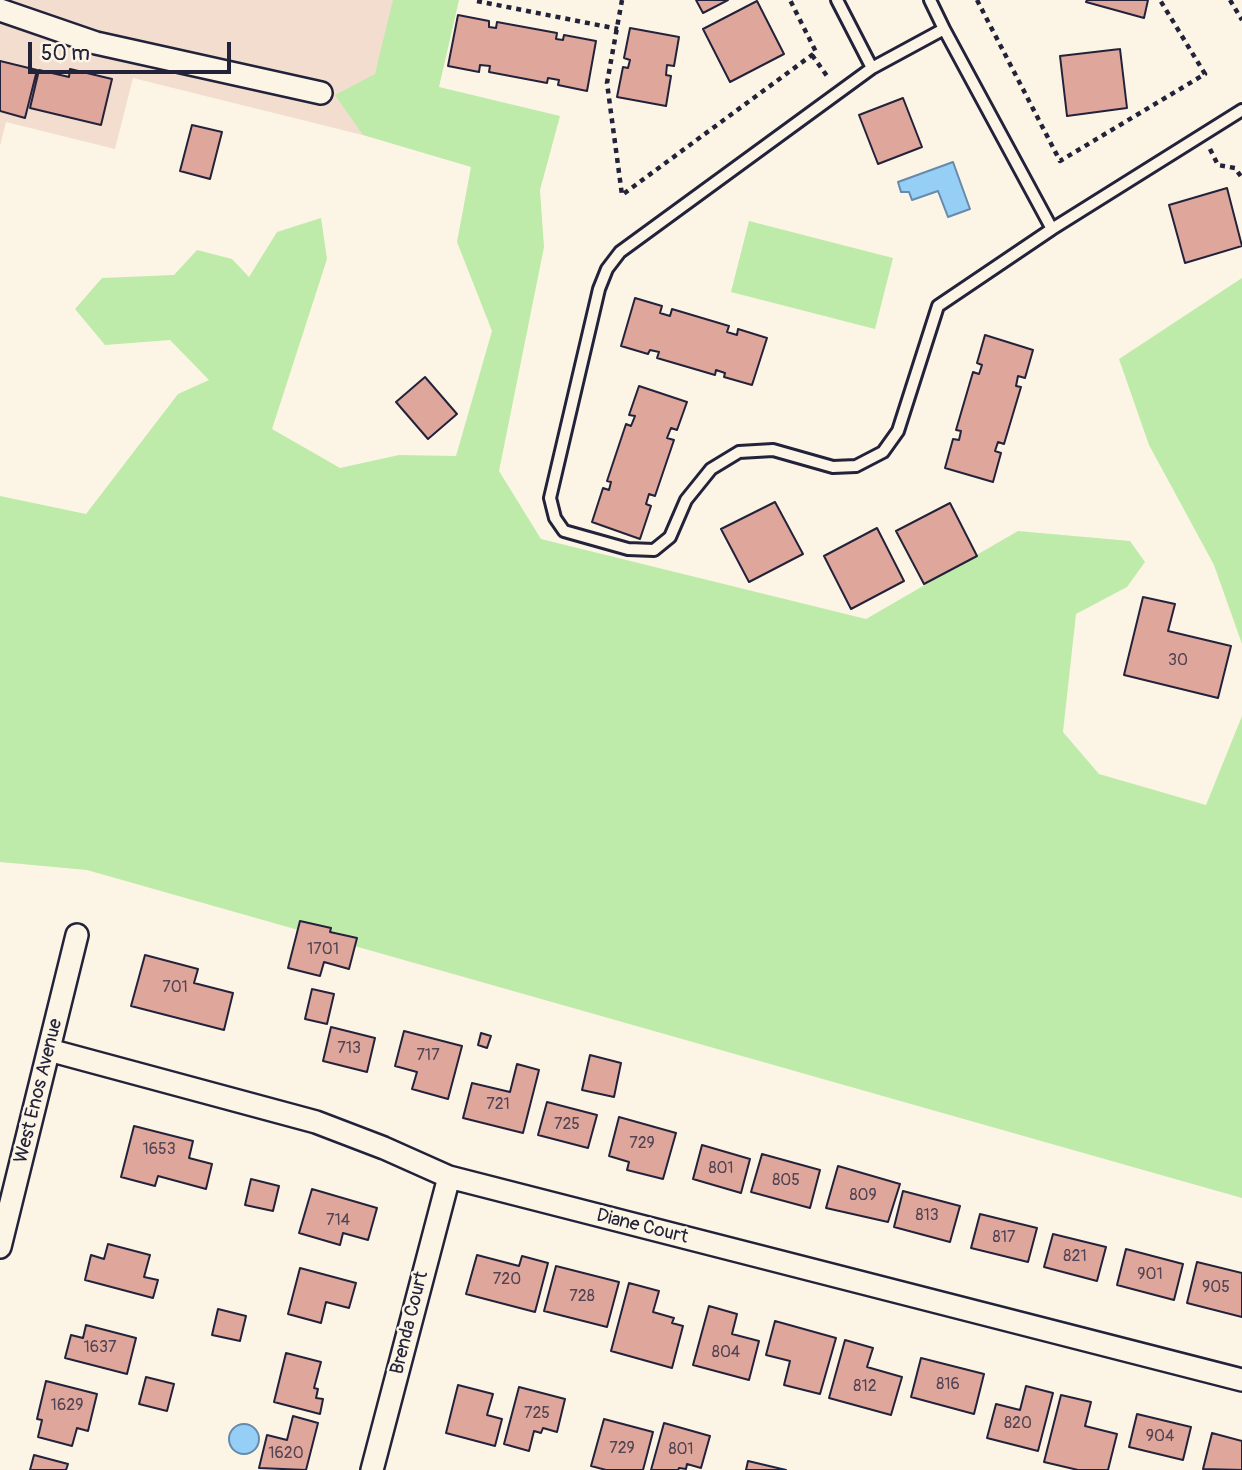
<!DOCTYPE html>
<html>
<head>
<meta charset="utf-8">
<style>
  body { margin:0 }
  #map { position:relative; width:1242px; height:1470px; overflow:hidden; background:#fcf5e5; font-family:Pangolin,sans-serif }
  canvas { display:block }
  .scale { position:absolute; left:28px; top:42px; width:203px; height:32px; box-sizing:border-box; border:4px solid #22223b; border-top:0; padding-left:9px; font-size:21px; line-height:24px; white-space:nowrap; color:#22223b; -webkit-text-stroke:5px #fcf5e5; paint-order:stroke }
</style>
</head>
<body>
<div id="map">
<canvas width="1242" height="1470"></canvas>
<div class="scale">50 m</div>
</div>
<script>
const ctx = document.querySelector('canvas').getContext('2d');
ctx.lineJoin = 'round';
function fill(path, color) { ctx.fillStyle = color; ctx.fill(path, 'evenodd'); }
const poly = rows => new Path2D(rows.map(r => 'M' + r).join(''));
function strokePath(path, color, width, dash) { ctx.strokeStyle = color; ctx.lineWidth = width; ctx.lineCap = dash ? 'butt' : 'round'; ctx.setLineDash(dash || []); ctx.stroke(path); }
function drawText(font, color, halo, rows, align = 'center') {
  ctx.font = font + ' Pangolin,sans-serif'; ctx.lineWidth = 5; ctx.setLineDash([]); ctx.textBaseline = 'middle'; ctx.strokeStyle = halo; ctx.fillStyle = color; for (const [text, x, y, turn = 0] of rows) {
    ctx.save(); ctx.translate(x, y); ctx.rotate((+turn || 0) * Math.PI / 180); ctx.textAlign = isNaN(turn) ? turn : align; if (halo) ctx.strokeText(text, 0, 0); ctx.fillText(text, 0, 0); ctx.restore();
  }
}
const built = poly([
  [0,0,443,0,407,146,133,78,115,149,6,122,0,146]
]);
const green = poly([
  [393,0,459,0,439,87,560,116,540,190,544,247,499,471,541,539,866,619,1018,531,1130,541,1145,562,1127,587,1076,614,1063,732,1099,774,1206,805,1242,716,1242,1198,87,870,0,862,0,496,86,514,178,394,209,380,170,340,105,345,75,309,102,278,174,275,197,250,232,259,249,277,277,232,321,218,327,259,272,429,340,468,399,455,456,456,492,331,457,242,471,167,363,135,335,95,375,74],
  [749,221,893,258,875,329,731,292],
  [1242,278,1242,644,1214,565,1149,445,1119,359]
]);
const water = poly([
  [953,162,970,209,948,217,938,191,912,200,909,192,901,192,898,182,953,162],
  '229 1439a15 15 0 1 1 30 0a15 15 0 1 1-30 0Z'
]);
const building = poly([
  [696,0,728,0,703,13,696,0],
  [1087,0,1148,0,1144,18,1086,2,1087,0],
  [757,1,784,54,730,82,703,29,757,1],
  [458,15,489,21,489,27,496,28,497,22,557,33,556,39,563,40,564,35,596,41,587,91,558,85,559,80,548,78,547,83,489,72,490,66,480,65,479,72,448,66,458,15],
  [630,28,679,37,674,66,667,65,666,75,671,76,666,106,617,97,623,67,628,68,630,60,624,58,630,28],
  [1120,49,1127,108,1067,116,1060,56,1120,49],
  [0,61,37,70,25,118,0,111,0,61],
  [70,69,112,79,101,125,30,108,39,70,69,77,70,69],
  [903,98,922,147,878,164,859,115,903,98],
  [192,125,222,132,210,179,180,171,192,125],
  [1227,188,1242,246,1185,263,1169,205,1227,188],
  [635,298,662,306,660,313,670,316,672,309,729,326,727,332,737,335,738,329,767,338,752,385,724,377,725,373,716,370,715,375,657,358,659,352,650,350,648,354,621,346,635,298],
  [985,335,1033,350,1025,378,1018,376,1016,386,1021,387,1004,444,998,442,995,451,1001,453,993,482,945,468,953,439,959,440,961,431,956,430,973,372,979,374,982,365,977,363,985,335],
  [425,377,457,414,428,439,396,402,425,377],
  [639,386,687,402,677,430,671,428,667,438,674,440,655,496,649,494,646,504,651,506,640,539,592,522,603,488,609,490,611,482,607,481,626,424,631,426,635,416,629,415,639,386],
  [775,502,803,554,749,582,721,529,775,502],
  [950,503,977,556,924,584,896,531,950,503],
  [877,528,904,581,851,609,824,556,877,528],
  [1143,597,1175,604,1168,631,1231,646,1218,698,1124,675,1143,597],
  [300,921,331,928,330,932,357,938,349,969,324,962,320,976,288,968,300,921],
  [145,955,198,969,194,983,233,993,224,1030,131,1006,145,955],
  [312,989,334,994,327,1024,305,1019,312,989],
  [331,1027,375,1038,367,1072,323,1061,331,1027],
  [404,1031,462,1046,448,1099,412,1089,417,1072,395,1066,404,1031],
  [481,1033,491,1036,487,1048,478,1045,481,1033],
  [590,1055,621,1063,614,1097,582,1090,590,1055],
  [517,1064,539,1070,523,1133,463,1118,472,1083,510,1092,517,1064],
  [547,1102,597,1115,588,1148,538,1135,547,1102],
  [619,1117,676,1133,663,1179,627,1170,629,1162,609,1156,619,1117],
  [134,1126,193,1141,189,1158,212,1164,206,1189,158,1176,155,1186,121,1177,134,1126],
  [702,1145,750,1159,741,1193,693,1179,702,1145],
  [762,1154,820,1170,810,1208,751,1192,762,1154],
  [838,1166,900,1184,888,1222,826,1208,838,1166],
  [251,1179,279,1186,273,1211,245,1205,251,1179],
  [312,1189,377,1208,368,1240,343,1233,340,1245,299,1233,312,1189],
  [903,1191,960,1206,950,1242,894,1227,903,1191],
  [980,1214,1037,1228,1028,1262,971,1248,980,1214],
  [1053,1234,1106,1247,1097,1281,1044,1267,1053,1234],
  [108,1244,150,1255,144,1277,158,1280,153,1298,85,1280,91,1255,104,1259,108,1244],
  [1126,1249,1183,1264,1174,1300,1117,1285,1126,1249],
  [477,1255,519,1266,522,1256,548,1263,535,1312,466,1294,477,1255],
  [1197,1262,1242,1273,1242,1317,1187,1303,1197,1262],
  [556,1266,619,1282,607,1327,544,1311,556,1266],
  [300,1268,356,1283,349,1308,326,1302,321,1323,288,1314,300,1268],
  [629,1283,659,1291,653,1312,674,1318,672,1323,683,1326,672,1368,611,1351,629,1283],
  [709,1306,737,1314,732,1334,759,1341,749,1380,693,1365,709,1306],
  [218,1309,246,1316,240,1341,212,1335,218,1309],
  [775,1321,836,1338,820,1394,784,1385,790,1361,766,1355,775,1321],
  [86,1325,136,1338,127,1374,65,1358,71,1335,83,1338,86,1325],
  [845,1340,873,1348,867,1367,902,1377,891,1415,829,1398,845,1340],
  [286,1353,321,1362,314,1388,318,1389,316,1398,323,1399,320,1414,274,1402,286,1353],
  [921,1358,984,1374,974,1414,911,1397,921,1358],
  [146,1377,174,1384,167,1411,139,1404,146,1377],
  [46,1381,97,1394,88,1431,77,1428,72,1446,38,1437,42,1420,37,1419,46,1381],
  [458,1385,493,1394,487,1415,502,1419,495,1446,446,1433,458,1385],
  [1026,1386,1053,1393,1038,1451,987,1438,996,1404,1020,1410,1026,1386],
  [519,1387,565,1399,557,1432,543,1428,541,1433,534,1431,529,1451,504,1444,519,1387],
  [1061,1395,1091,1402,1085,1426,1117,1434,1108,1470,1078,1470,1044,1462,1061,1395],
  [1137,1414,1191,1427,1183,1460,1129,1447,1137,1414],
  [293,1416,318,1423,306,1470,259,1468,267,1435,287,1440,293,1416],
  [604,1419,653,1432,643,1470,606,1470,591,1466,604,1419],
  [664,1423,710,1436,701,1468,687,1464,686,1469,679,1468,678,1470,651,1470,664,1423],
  [1212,1433,1242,1441,1242,1470,1203,1469,1212,1433],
  [34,1455,68,1464,66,1470,30,1470,34,1455],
  [748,1461,786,1470,746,1470,748,1461]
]);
const path = poly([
  [622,0,607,83,622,195,816,52,790,0],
  [977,0,1060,161,1205,74,1160,0],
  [1230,0,1242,20],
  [477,1,618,29],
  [812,55,827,76],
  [1210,149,1218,165,1235,168,1242,178]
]);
const lane = poly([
  [837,0,872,68,944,29,1052,229,1242,110],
  [930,0,944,29],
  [872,68,620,252,607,269,599,289,550,498,555,518,564,531,628,549,654,550,670,537,686,500,711,469,739,452,773,450,833,467,856,466,883,452,898,431,938,306,1052,229]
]);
const street = poly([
  [0,10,96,43,321,93],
  [49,1050,316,1122,384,1148,449,1177,1242,1380],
  [0,1247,77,935],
  [372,1470,449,1177]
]);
const numberNames = [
  ["30",1178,661],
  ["1701",323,950],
  ["701",175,988],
  ["713",349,1049],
  ["717",428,1056],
  ["721",498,1105],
  ["725",567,1125],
  ["729",642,1144],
  ["1653",159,1150],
  ["801",721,1169],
  ["805",786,1181],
  ["809",863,1196],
  ["813",927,1216],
  ["714",338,1221],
  ["817",1004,1238],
  ["821",1075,1257],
  ["901",1150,1275],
  ["720",507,1280],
  ["905",1216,1288],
  ["728",582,1297],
  ["1637",100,1348],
  ["804",726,1353],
  ["816",948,1385],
  ["812",865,1387],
  ["1629",67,1406],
  ["725",537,1414],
  ["820",1018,1424],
  ["904",1160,1437],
  ["729",622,1449],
  ["801",681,1450],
  ["1620",286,1454]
];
const streetNames = [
  ["West Enos Avenue",39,1091,-76],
  ["Diane Court",642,1227,14],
  ["Brenda Court",410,1323,-76]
];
fill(built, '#f3ddcf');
fill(green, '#beeba9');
fill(water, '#95cff5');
strokePath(water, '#678aab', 2);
fill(building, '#dfa69b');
strokePath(building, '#22223b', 2);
strokePath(lane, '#22223b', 16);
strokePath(street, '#22223b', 26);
strokePath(path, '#22223b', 4.5, [5, 5]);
strokePath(lane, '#fcf5e5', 10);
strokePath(street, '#fcf5e5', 21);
drawText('16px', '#514353', null, numberNames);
drawText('19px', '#22223b', '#fcf5e5', streetNames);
</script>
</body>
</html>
